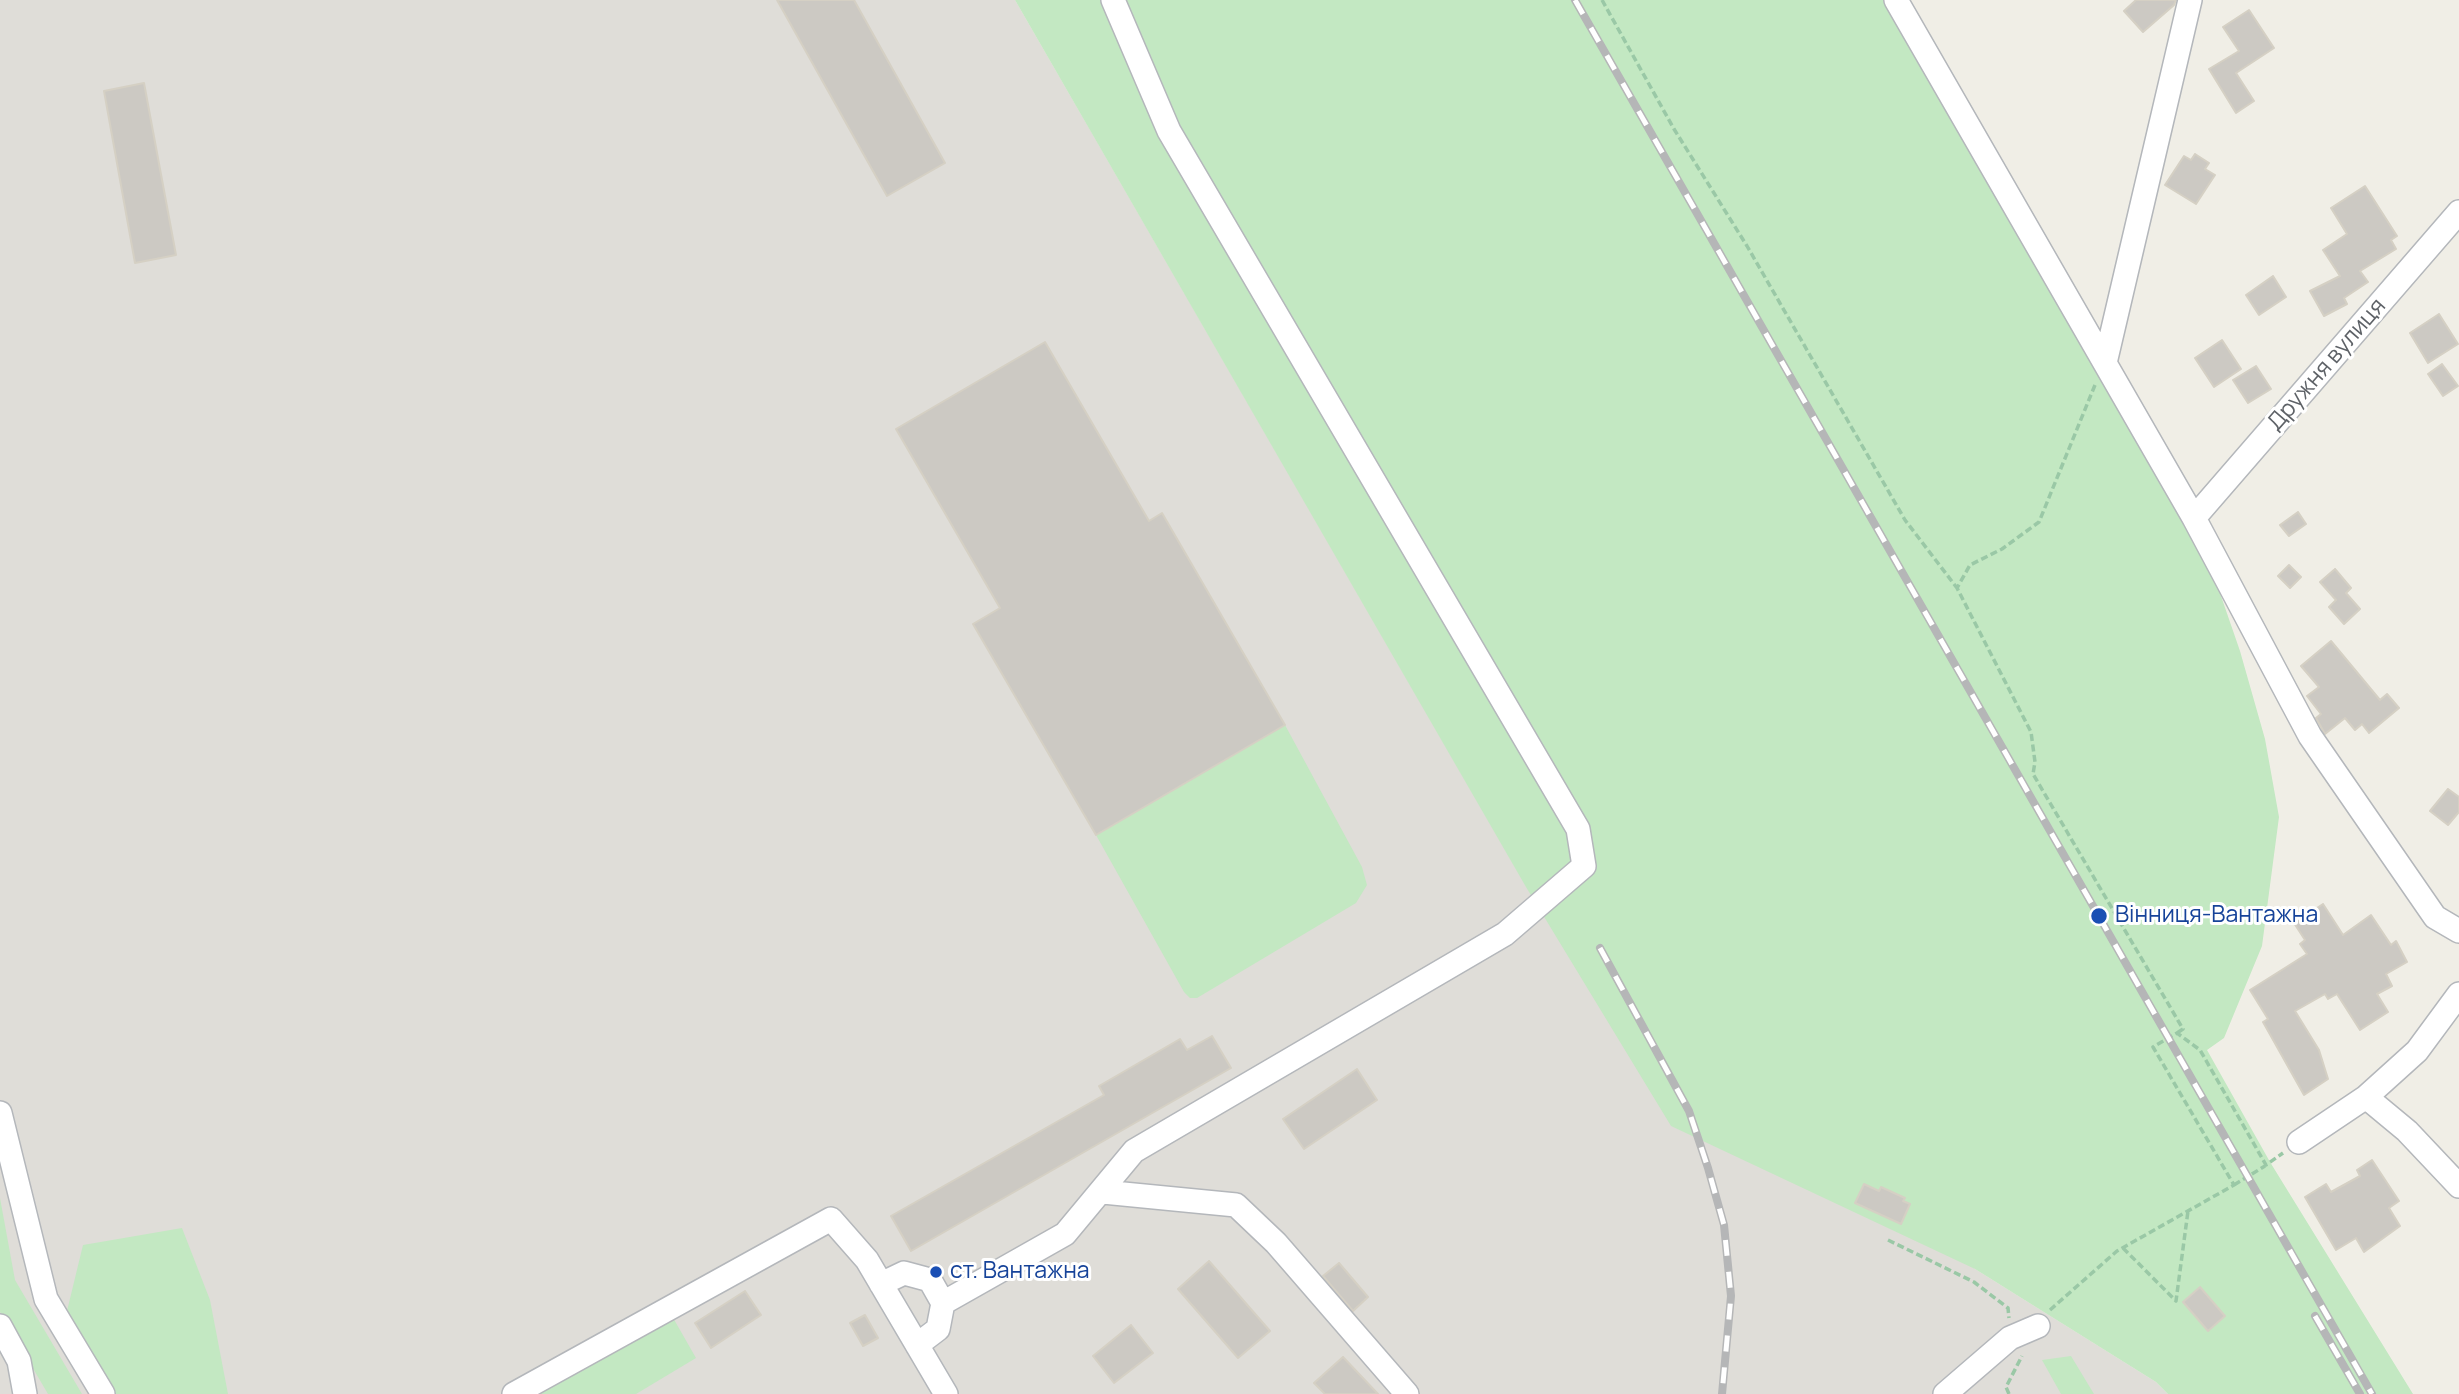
<!DOCTYPE html>
<html>
<head>
<meta charset="utf-8">
<style>
  body { margin:0 }
  canvas { display:block; background:#f0eee6 }
</style>
</head>
<body>
<canvas width="2459" height="1394"></canvas>
<script>
const ctx = document.querySelector('canvas').getContext('2d');
ctx.lineJoin = 'round';
function fill(path, color) { ctx.fillStyle = color; ctx.fill(path, 'evenodd'); }
const poly = rows => new Path2D(rows.map(r => 'M' + r).join(''));
function strokePath(path, color, width, dash) { ctx.strokeStyle = color; ctx.lineWidth = width; ctx.lineCap = dash ? 'butt' : 'round'; ctx.setLineDash(dash || []); ctx.stroke(path); }
function drawText(font, color, halo, rows, align = 'center') {
  ctx.font = font + ' Manrope,sans-serif'; ctx.lineWidth = 6; ctx.setLineDash([]); ctx.textBaseline = 'middle'; ctx.strokeStyle = halo; ctx.fillStyle = color; for (const [text, x, y, turn = 0] of rows) {
    ctx.save(); ctx.translate(x, y); ctx.rotate((+turn || 0) * Math.PI / 180); ctx.textAlign = isNaN(turn) ? turn : align; if (halo) ctx.strokeText(text, 0, 0); ctx.fillText(text, 0, 0); ctx.restore();
  }
}
const industrial = poly([
  [0,0,1015,0,1538,906,1975,1269,2156,1382,2168,1394,0,1394]
]);
const green = poly([
  [1015,0,1896,0,2194,518,2240,651,2265,739,2279,817,2262,946,2224,1038,2207,1050,2270,1162,2413,1394,2168,1394,2156,1382,1975,1269,1671,1126,1526,887],
  [1285,725,1362,867,1367,885,1356,903,1197,998,1190,998,1184,992,1096,835],
  [0,1198,15,1280,82,1394,48,1394,0,1312],
  [182,1228,210,1300,228,1394,115,1394,67,1311,83,1245],
  [668,1309,696,1358,636,1394,514,1394],
  [2071,1356,2094,1394,2061,1394,2042,1360]
]);
const building = poly([
  [777,0,854,0,945,163,887,196,777,0],
  [2136,0,2176,0,2174,5,2143,32,2124,11,2136,0],
  [2249,10,2274,48,2236,73,2254,101,2236,113,2209,69,2239,51,2223,27,2249,10],
  [144,83,176,255,135,263,104,91,144,83],
  [2195,154,2209,163,2205,169,2215,175,2196,204,2165,185,2184,156,2191,160,2195,154],
  [2365,186,2397,236,2391,240,2396,249,2360,271,2368,282,2344,298,2347,304,2324,316,2310,291,2340,276,2323,250,2347,234,2331,208,2365,186],
  [2273,276,2286,297,2259,315,2246,295,2273,276],
  [2439,314,2458,344,2428,363,2410,333,2439,314],
  [2222,340,2241,369,2214,387,2195,358,2222,340],
  [1045,342,1149,521,1162,513,1285,725,1096,835,973,624,1000,608,896,429,1045,342],
  [2442,364,2458,386,2443,396,2428,374,2442,364],
  [2256,366,2271,389,2248,403,2233,380,2256,366],
  [2298,512,2306,524,2289,536,2280,525,2298,512],
  [2289,565,2301,577,2290,588,2278,576,2289,565],
  [2335,569,2351,588,2346,593,2360,609,2344,624,2329,607,2336,600,2320,582,2335,569],
  [2331,641,2380,700,2387,694,2399,708,2369,733,2362,724,2355,730,2345,718,2325,734,2316,718,2321,714,2307,696,2319,687,2301,666,2331,641],
  [2448,789,2459,797,2459,812,2448,825,2430,811,2448,789],
  [2323,904,2343,935,2371,915,2391,945,2396,941,2407,962,2386,974,2392,986,2377,994,2388,1012,2360,1030,2337,994,2328,999,2325,994,2295,1011,2319,1050,2328,1079,2304,1095,2263,1022,2268,1019,2250,990,2307,954,2300,944,2305,940,2294,923,2323,904],
  [1212,1036,1231,1068,911,1251,891,1216,1104,1095,1099,1086,1180,1039,1187,1050,1212,1036],
  [1357,1069,1377,1100,1304,1149,1283,1119,1357,1069],
  [2372,1160,2399,1201,2389,1208,2400,1226,2364,1252,2356,1238,2336,1250,2305,1197,2326,1184,2331,1192,2360,1176,2357,1170,2372,1160],
  [1864,1184,1879,1191,1881,1187,1905,1198,1903,1201,1910,1204,1901,1224,1855,1203,1864,1184],
  [1209,1261,1270,1331,1238,1358,1178,1289,1209,1261],
  [1339,1263,1368,1297,1353,1311,1323,1276,1339,1263],
  [2200,1287,2225,1316,2208,1331,2183,1302,2200,1287],
  [745,1291,761,1315,711,1348,695,1323,745,1291],
  [865,1315,878,1338,863,1346,850,1323,865,1315],
  [1131,1325,1153,1353,1114,1383,1093,1356,1131,1325],
  [1343,1357,1378,1394,1325,1394,1314,1383,1343,1357]
]);
const path = poly([
  [1602,0,1674,129,1747,246,1905,520,1957,588],
  [2095,385,2039,522,2002,549,1970,565,1957,588,2031,732,2035,762,2033,774,2183,1029,2177,1033],
  [2234,1185,2265,1166],
  [1888,1240,1974,1282,2008,1308,2009,1318],
  [2123,1248,2176,1301,2188,1211],
  [2050,1310,2117,1251,2234,1185,2153,1047,2177,1033,2200,1050,2266,1165,2283,1153],
  [2009,1394,2006,1387,2022,1356]
]);
const minor = poly([
  [1896,0,2194,518,2310,736,2435,917,2459,931],
  [2105,363,2190,0],
  [2194,518,2459,212],
  [2366,1097,2407,1131,2459,1186],
  [0,1113,46,1299,103,1394],
  [2299,1142,2366,1097,2417,1051,2459,994],
  [1103,1192,1236,1205,1276,1243,1407,1394],
  [881,1284,904,1273,930,1280,943,1303,938,1329,917,1345],
  [943,1303,1065,1234,1134,1151,1505,934,1584,866,1578,829,1169,131,1113,0],
  [0,1326,19,1361,25,1394],
  [514,1394,831,1219,867,1260,946,1394],
  [1945,1394,2010,1338,2038,1326]
]);
const rail = poly([
  [1575,0,2372,1394],
  [1600,948,1689,1111,1708,1168,1724,1225,1731,1296,1722,1394],
  [2315,1316,2360,1394]
]);
const markers = [
  [2099,916,9,"#1a4fb4"],
  [936,1272,7,"#1a4fb4"]
];
const streetNames = [
  ["Дружня вулиця",2327,365,-49]
];
const transitNames = [
  ["Вінниця-Вантажна",2115,916],
  ["ст. Вантажна",950,1272]
];
fill(industrial, '#dfddd8');
fill(green, '#c3e8c2');
fill(building, '#ccc9c3');
strokePath(building, '#d5d0c4', 2);
strokePath(minor, '#b4b7bb', 26);
strokePath(path, '#9ac8a6', 3.5, [7, 3.5]);
strokePath(minor, '#fff', 23);
strokePath(rail, '#b5b6b7', 8);
strokePath(rail, '#fff', 5, [16]);
for (const [x, y, r, color] of markers) { const dot = new Path2D(); dot.arc(x, y, r, 0, 2 * Math.PI); ctx.fillStyle = color; ctx.fill(dot); strokePath(dot, '#fff', 2.5); }
drawText('23px', '#5e6267', '#fff', streetNames);
drawText('23px', '#164399', '#fff', transitNames, 'left');
</script>
</body>
</html>
